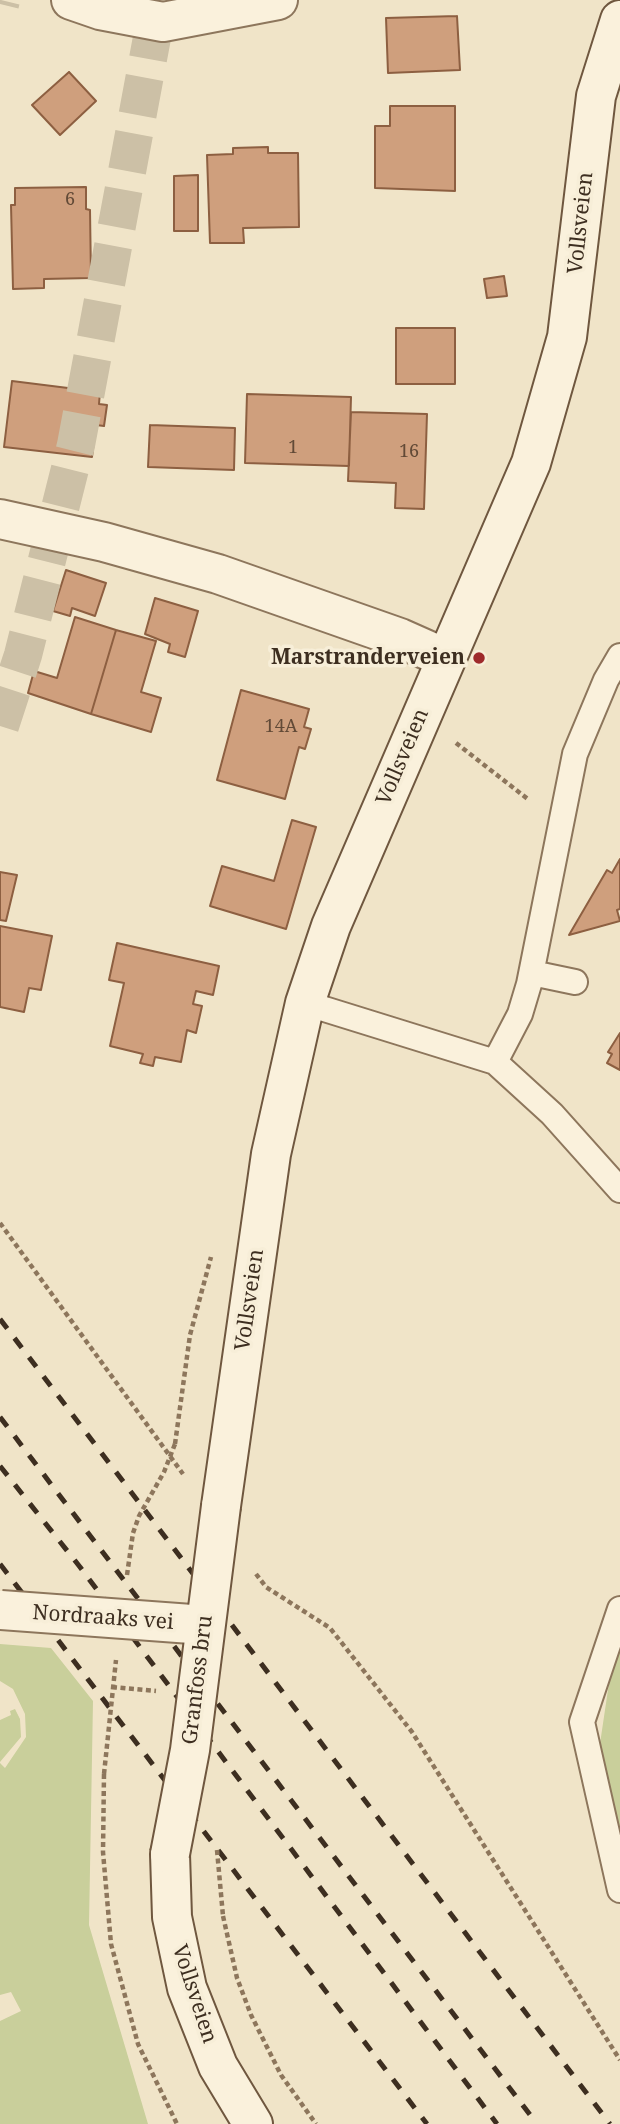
<!DOCTYPE html>
<html>
<head>
<meta charset="utf-8">
<style>
  body { margin:0 }
  canvas { display:block; background:#f0e4c8 }
</style>
</head>
<body>
<canvas width="620" height="2124"></canvas>
<script>
const ctx = document.querySelector('canvas').getContext('2d');
ctx.lineJoin = 'round';
function fill(path, color) { ctx.fillStyle = color; ctx.fill(path, 'evenodd'); }
const poly = rows => new Path2D(rows.map(r => 'M' + r).join(''));
function strokePath(path, color, width, dash) { ctx.strokeStyle = color; ctx.lineWidth = width; ctx.lineCap = dash ? 'butt' : 'round'; ctx.setLineDash(dash || []); ctx.stroke(path); }
function drawText(font, color, halo, rows, align = 'center') {
  ctx.font = font + ' "Noto Serif",serif'; ctx.lineWidth = 7; ctx.setLineDash([]); ctx.textBaseline = 'middle'; ctx.strokeStyle = halo; ctx.fillStyle = color; for (const [text, x, y, turn = 0] of rows) {
    ctx.save(); ctx.translate(x, y); ctx.rotate((+turn || 0) * Math.PI / 180); ctx.textAlign = isNaN(turn) ? turn : align; if (halo) ctx.strokeText(text, 0, 0); ctx.fillText(text, 0, 0); ctx.restore();
  }
}
const green = poly([
  [620,1609,620,1890,594,1784],
  [0,1644,51,1648,93,1701,89,1925,148,2124,0,2124,0,2021,21,2011,11,1992,0,1995,0,1763,5,1768,26,1737,25,1714,13,1689,0,1681],
  [15,1709,20,1719,21,1737,0,1762,0,1720,11,1715,10,1711]
]);
const building = poly([
  [457,16,460,70,388,73,386,18,457,16],
  [69,72,96,101,60,135,32,105,69,72],
  [390,106,455,106,455,191,375,188,375,126,390,126,390,106],
  [268,147,268,153,298,153,299,227,243,228,244,243,210,243,207,155,233,154,233,148,268,147],
  [198,175,198,231,174,231,174,176,198,175],
  [86,187,86,209,90,210,91,278,44,279,44,288,13,289,11,205,15,205,15,188,86,187],
  [504,276,507,296,487,298,484,279,504,276],
  [396,328,455,328,455,384,396,384,396,328],
  [12,381,100,392,99,404,107,405,104,426,96,425,92,457,4,447,12,381],
  [247,394,351,397,349,466,245,463,247,394],
  [351,412,427,414,424,509,395,508,396,483,348,481,351,412],
  [150,425,235,428,234,470,148,467,150,425],
  [66,570,106,583,95,616,72,608,70,616,53,611,66,570],
  [155,598,198,611,185,657,168,652,170,644,145,634,155,598],
  [75,617,116,630,91,714,28,693,34,671,57,678,75,617],
  [116,630,156,641,141,692,161,698,151,732,91,714,116,630],
  [241,690,309,709,304,727,311,729,305,749,299,747,285,799,217,780,241,690],
  [292,820,316,827,286,929,210,906,222,866,274,881,292,820],
  [620,859,620,909,617,910,620,921,569,935,607,870,612,873,620,859],
  [0,872,17,875,6,921,0,920,0,872],
  [0,926,52,936,41,990,29,988,24,1012,0,1007,0,926],
  [117,943,219,966,213,995,196,991,193,1004,202,1006,196,1033,187,1030,181,1062,155,1057,153,1066,140,1063,143,1054,110,1046,124,983,109,980,117,943],
  [620,1033,620,1070,607,1063,612,1054,608,1052,620,1033]
]);
const trunkTunnel = poly([
  [0,4,1,0],
  [0,726,23,655,76,445,159,0]
]);
const path = poly([
  [456,743,529,800],
  [0,1223,183,1474],
  [175,1444,190,1335,211,1257],
  [256,1574,266,1587,330,1628,412,1732,620,2060],
  [104,1774,103,1852,111,1944,138,2044,177,2124],
  [223,1916,237,1978,251,2015,281,2075,316,2124]
]);
const service = poly([
  [532,973,575,982],
  [305,1003,495,1062,552,1114,620,1190],
  [495,1062,520,1014,529,984,575,754,606,680,620,656],
  [620,1609,582,1722,620,1890]
]);
const minor = poly([
  [71,0,100,10,163,22,278,0],
  [0,519,104,542,218,574,400,638,445,658]
]);
const secondary = poly([
  [221,1506,271,1154,305,1003,331,926,531,463,567,337,596,96,620,20],
  [170,1854,172,1917,187,1988,218,2066,253,2124]
]);
const rail = poly([
  [0,1319,610,2124],
  [0,1417,537,2124],
  [0,1466,80,1567,497,2124],
  [0,1564,427,2124]
]);
const pathBridge = poly([
  [127,1575,133,1533,139,1516,164,1472,175,1444],
  [112,1687,156,1691],
  [104,1774,116,1660],
  [217,1850,223,1916]
]);
const minorBridge = poly([
  [1,1610,205,1625]
]);
const secondaryBridge = poly([
  [170,1854,190,1750,221,1506]
]);
const markers = [
  [479,658,7,"#9e2a2b"]
];
const numberNames = [
  ["6",70,200],
  ["1",293,448],
  ["16",409,452],
  ["14A",281,727]
];
const streetNames = [
  ["Vollsveien",581,223,-84],
  ["Vollsveien",403,757,-67],
  ["Vollsveien",250,1300,-82],
  ["Nordraaks vei",103,1618,4],
  ["Granfoss bru",198,1680,-83],
  ["Vollsveien",194,1994,72]
];
const poiNames = [
  ["Marstranderveien",465,658]
];
fill(green, '#c9cf9b');
fill(building, '#cf9f7d');
strokePath(building, '#8d5f41', 2);
strokePath(trunkTunnel, '#ccc0a6', 38, [38, 19]);
strokePath(service, '#8d765c', 28);
strokePath(minor, '#8d765c', 42);
strokePath(secondary, '#6f573f', 42);
strokePath(path, '#8d765c', 4.5, [5, 3.5]);
strokePath(service, '#faf1dc', 24);
strokePath(minor, '#faf1dc', 38);
strokePath(secondary, '#faf1dc', 38);
strokePath(rail, '#3d2e20', 5, [12, 12]);
strokePath(minorBridge, '#8d765c', 42, []);
strokePath(secondaryBridge, '#6f573f', 42, []);
strokePath(pathBridge, '#8d765c', 4.5, [5, 3.5]);
strokePath(minorBridge, '#faf1dc', 38);
strokePath(secondaryBridge, '#faf1dc', 38);
for (const [x, y, r, color] of markers) { const dot = new Path2D(); dot.arc(x, y, r, 0, 2 * Math.PI); ctx.fillStyle = color; ctx.fill(dot); strokePath(dot, '#f7eed8', 2.5); }
drawText('18px', '#624a37', null, numberNames);
drawText('21px', '#3d2e20', '#f7eed8', streetNames);
drawText('bold 21px', '#3d2e20', '#f7eed8', poiNames, 'right');
</script>
</body>
</html>
